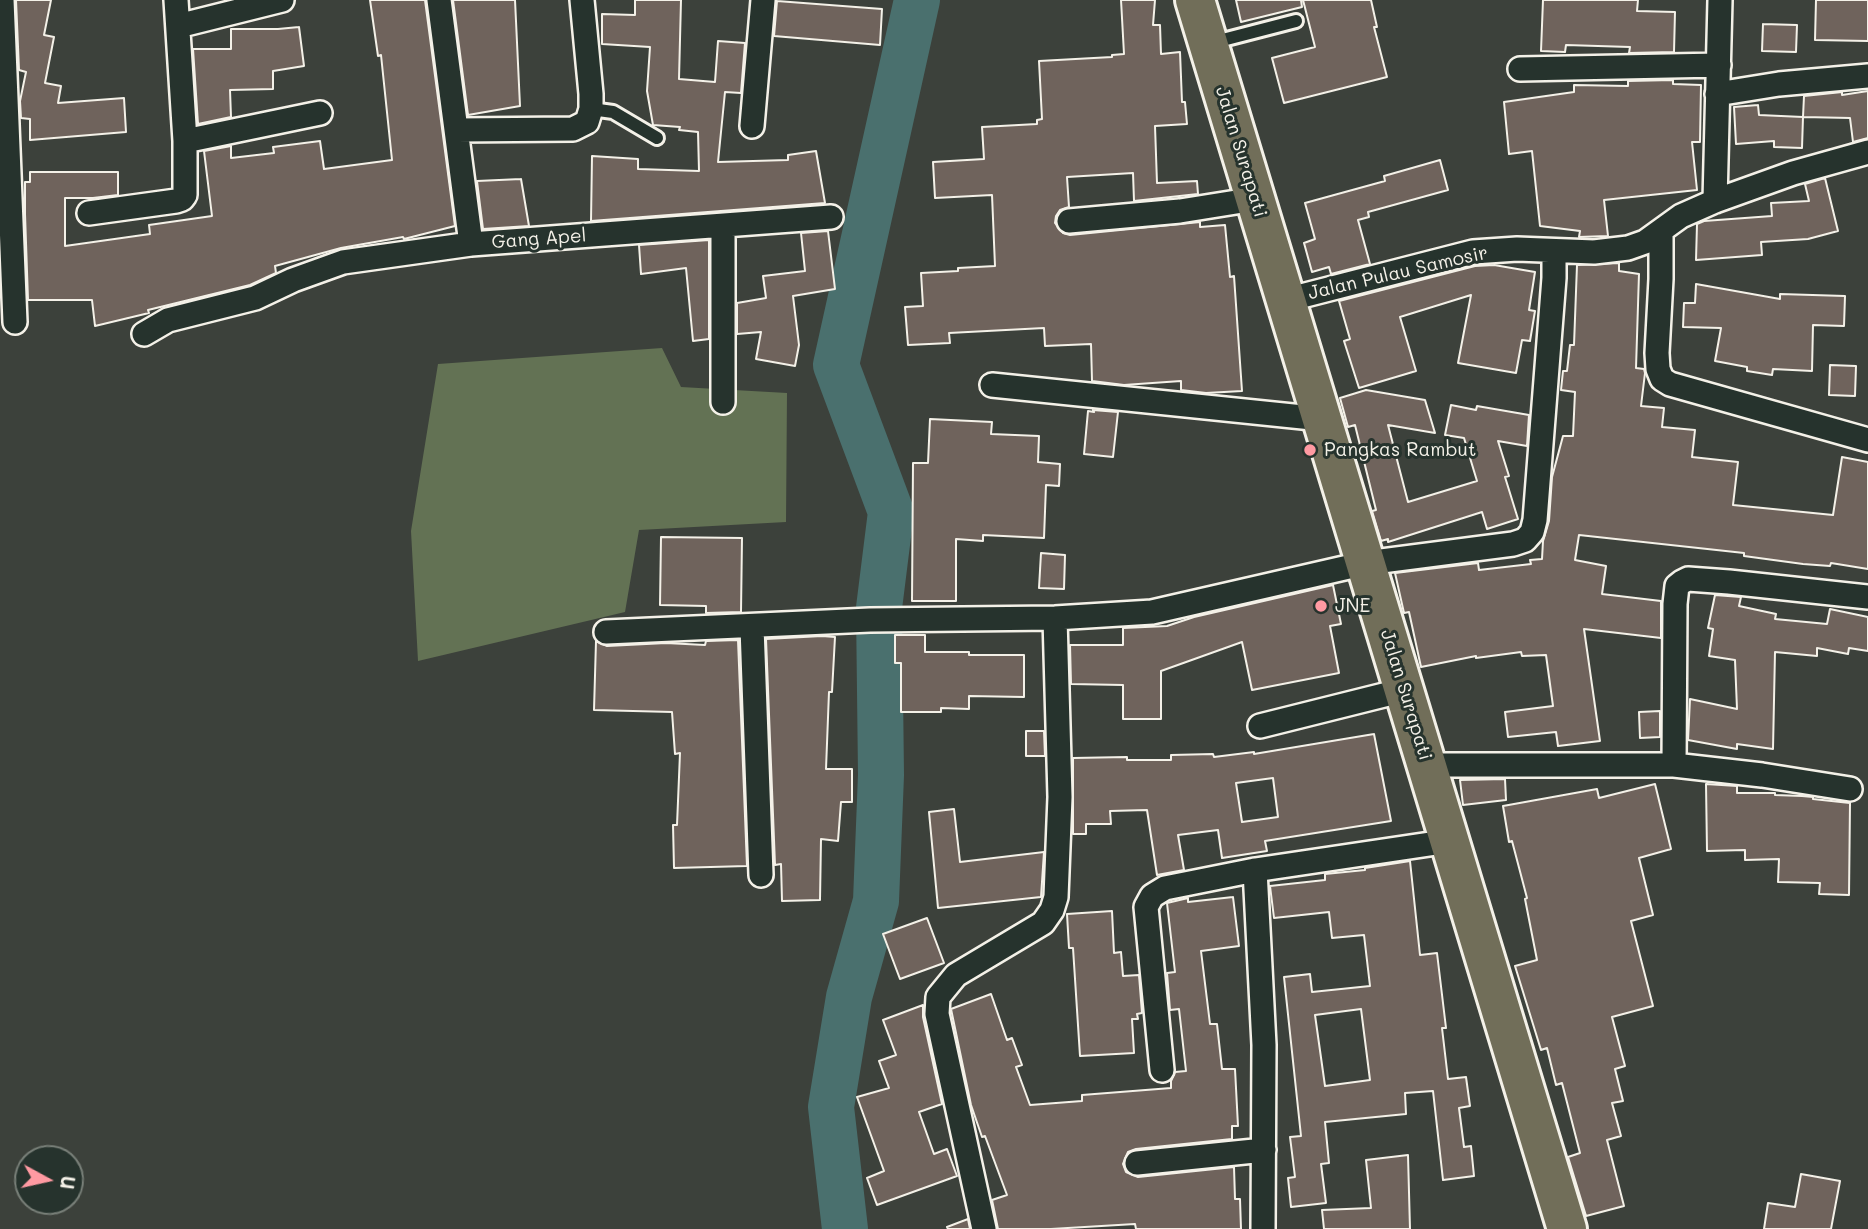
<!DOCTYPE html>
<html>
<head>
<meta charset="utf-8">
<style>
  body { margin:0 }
  #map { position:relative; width:1868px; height:1229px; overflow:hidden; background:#3c413b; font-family:Mali,sans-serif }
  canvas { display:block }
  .north { position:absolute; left:14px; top:1145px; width:70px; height:70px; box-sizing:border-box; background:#26332d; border:2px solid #787f78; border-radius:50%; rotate:98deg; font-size:19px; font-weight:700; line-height:28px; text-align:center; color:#f4f1e8 }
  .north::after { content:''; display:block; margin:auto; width:24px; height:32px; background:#ff9aa2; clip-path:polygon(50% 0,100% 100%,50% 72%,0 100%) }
</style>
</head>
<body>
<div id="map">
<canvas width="1868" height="1229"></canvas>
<div class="north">U</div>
</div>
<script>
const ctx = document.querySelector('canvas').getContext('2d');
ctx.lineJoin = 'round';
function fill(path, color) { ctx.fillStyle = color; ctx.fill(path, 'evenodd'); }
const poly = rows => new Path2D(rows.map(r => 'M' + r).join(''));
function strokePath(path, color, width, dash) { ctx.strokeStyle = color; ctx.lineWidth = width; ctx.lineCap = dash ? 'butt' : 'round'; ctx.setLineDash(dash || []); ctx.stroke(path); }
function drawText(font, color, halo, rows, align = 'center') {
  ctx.font = font + ' Mali,sans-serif'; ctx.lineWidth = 6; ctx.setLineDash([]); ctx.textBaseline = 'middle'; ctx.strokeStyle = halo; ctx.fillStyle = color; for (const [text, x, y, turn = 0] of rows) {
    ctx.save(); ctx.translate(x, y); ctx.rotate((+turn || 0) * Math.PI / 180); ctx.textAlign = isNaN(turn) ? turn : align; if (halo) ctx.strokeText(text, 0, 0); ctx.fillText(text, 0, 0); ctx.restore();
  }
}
const green = poly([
  [662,348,681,387,787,393,786,522,639,530,625,612,418,661,411,531,438,364]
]);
const river = poly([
  [845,1229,831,1107,849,997,876,901,881,775,879,608,891,512,836,365,917,0]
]);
const building = poly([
  [16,0,51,0,44,35,54,37,45,83,61,86,58,103,124,98,126,132,30,140,30,119,21,118,20,101,26,72,19,70,16,0],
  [370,0,425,0,455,226,404,239,403,237,341,248,275,266,276,273,250,285,148,310,149,313,95,326,92,300,28,300,25,214,25,182,30,182,30,172,118,172,118,195,93,198,65,198,65,246,150,234,149,225,212,216,204,151,231,146,231,158,274,153,273,147,320,141,324,169,392,160,381,55,378,56,370,0],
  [453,0,515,0,520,106,468,115,453,0],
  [635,0,681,0,679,79,715,82,718,41,745,43,741,93,725,92,718,162,788,160,788,155,816,151,825,203,591,221,592,156,638,159,638,169,699,171,698,132,679,130,680,127,653,125,647,91,650,47,602,44,602,14,635,15,635,0],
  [1121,0,1155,0,1153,25,1160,25,1161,54,1180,52,1182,102,1185,102,1187,124,1155,126,1157,183,1197,181,1198,194,1134,201,1133,173,1067,177,1069,207,1060,210,1056,216,1055,223,1063,233,1070,235,1200,222,1200,227,1225,225,1230,277,1234,276,1242,391,1206,393,1181,390,1181,381,1124,385,1092,381,1091,344,1045,346,1044,328,949,333,950,343,908,345,905,307,923,306,921,273,958,271,958,268,995,266,992,195,935,198,933,162,984,159,982,127,1037,124,1037,120,1042,119,1039,61,1112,57,1112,55,1124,54,1121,0],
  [1236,0,1301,0,1302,7,1241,22,1236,0],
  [1303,0,1371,0,1377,27,1374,27,1387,77,1284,103,1272,58,1315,47,1303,0],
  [1543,0,1638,0,1637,11,1675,12,1674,52,1629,53,1630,47,1566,45,1565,52,1541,51,1543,0],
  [1816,0,1868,0,1868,41,1815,40,1816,0],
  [777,1,882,9,880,45,774,36,777,1],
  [1763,24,1797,25,1796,52,1762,51,1763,24],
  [299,27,304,66,273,71,273,89,230,90,231,117,198,124,193,49,231,49,231,29,278,29,299,27],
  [1673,80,1673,84,1701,85,1700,142,1692,142,1697,190,1604,200,1608,236,1579,237,1580,231,1540,226,1532,151,1509,154,1504,102,1574,92,1574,85,1628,86,1628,81,1673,80],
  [1868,91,1868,138,1853,142,1850,118,1803,117,1804,96,1842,92,1842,95,1868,91],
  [1758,105,1759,115,1803,117,1802,148,1774,147,1774,141,1736,144,1734,107,1758,105],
  [1440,160,1448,190,1368,212,1369,217,1358,220,1370,264,1331,274,1329,267,1312,272,1304,243,1315,239,1305,203,1385,181,1384,176,1440,160],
  [1825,178,1838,231,1808,239,1761,242,1762,255,1696,260,1697,224,1704,221,1772,216,1771,203,1809,201,1805,184,1825,178],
  [521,179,529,226,483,229,477,181,521,179],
  [828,231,835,289,793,296,799,345,795,366,756,359,761,332,737,334,737,303,766,298,763,276,805,271,801,233,828,231],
  [709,240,709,339,693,341,686,268,641,274,639,245,709,240],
  [1619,263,1619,271,1639,274,1636,368,1644,369,1645,373,1641,406,1664,408,1662,427,1695,430,1692,457,1738,462,1733,505,1833,515,1842,457,1868,462,1868,569,1831,563,1830,566,1803,564,1744,556,1744,553,1579,535,1575,560,1606,566,1602,594,1661,601,1661,638,1584,629,1600,741,1558,746,1556,732,1508,737,1505,712,1553,706,1546,655,1522,656,1521,652,1476,658,1476,656,1421,667,1409,612,1404,613,1395,573,1478,563,1479,570,1531,564,1530,560,1542,559,1543,541,1549,521,1552,477,1563,436,1573,436,1575,392,1561,390,1563,371,1567,371,1570,345,1574,345,1577,265,1619,263],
  [1494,265,1535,272,1529,310,1535,311,1530,341,1522,340,1516,373,1458,363,1471,295,1400,317,1416,371,1359,388,1344,341,1350,339,1339,301,1475,266,1494,265],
  [1696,284,1780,299,1780,294,1845,296,1844,326,1813,325,1812,371,1773,369,1772,375,1747,371,1747,367,1715,361,1721,328,1683,327,1684,303,1695,303,1696,284],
  [1830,365,1856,366,1855,396,1829,395,1830,365],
  [1366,390,1425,400,1435,433,1388,425,1408,502,1477,481,1464,438,1445,435,1451,405,1476,410,1477,406,1529,415,1527,446,1498,441,1509,476,1505,477,1518,519,1487,529,1482,512,1388,542,1388,539,1381,541,1372,511,1376,510,1355,425,1348,427,1340,398,1366,390],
  [1093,410,1118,412,1113,457,1084,454,1088,411,1094,412,1093,410],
  [930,419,992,422,991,434,1039,436,1038,462,1060,464,1059,486,1046,485,1044,538,983,535,983,541,956,539,956,601,912,601,913,463,928,463,930,419],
  [661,537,742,538,741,612,706,613,706,606,660,605,661,537],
  [1041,553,1065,555,1064,589,1039,588,1041,553],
  [1333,585,1341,624,1330,626,1339,673,1252,690,1242,642,1161,671,1161,719,1123,719,1123,685,1071,684,1070,645,1123,645,1123,628,1167,626,1194,617,1333,585],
  [1715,595,1741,597,1739,606,1776,614,1775,619,1827,624,1830,609,1868,617,1868,651,1849,648,1848,654,1817,648,1817,656,1775,652,1773,749,1737,744,1737,749,1688,740,1690,699,1737,709,1735,660,1709,656,1713,629,1708,628,1715,595],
  [895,635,925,635,925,652,969,652,969,655,1024,655,1024,697,969,696,969,709,941,708,941,712,901,712,901,663,895,663,895,635],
  [822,636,835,637,832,692,829,692,826,769,852,769,852,802,841,802,838,841,821,839,820,900,782,901,781,864,775,865,766,639,822,636],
  [738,640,747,866,674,868,673,825,677,825,680,753,675,754,672,712,594,710,596,641,607,646,666,643,705,645,706,641,738,640],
  [1660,711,1660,737,1640,738,1639,712,1660,711],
  [1026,731,1044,731,1045,756,1026,756,1026,731],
  [1374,734,1391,821,1265,841,1267,851,1222,858,1218,830,1178,835,1184,870,1157,875,1147,810,1110,811,1111,824,1086,824,1086,834,1073,834,1073,758,1127,757,1127,760,1171,760,1171,755,1213,754,1214,757,1254,752,1254,754,1374,734],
  [1273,778,1278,817,1242,822,1236,783,1273,778],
  [1505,779,1506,800,1463,805,1460,780,1505,779],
  [1655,784,1671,849,1639,858,1653,915,1631,921,1653,1006,1612,1017,1625,1066,1615,1069,1623,1101,1612,1103,1621,1136,1607,1140,1624,1206,1586,1216,1568,1157,1580,1153,1562,1083,1556,1085,1547,1048,1541,1050,1515,966,1537,960,1525,899,1527,898,1512,841,1509,842,1503,806,1597,789,1599,798,1655,784],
  [1706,784,1737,786,1737,793,1775,793,1775,795,1802,796,1813,797,1813,799,1850,803,1849,895,1819,894,1820,883,1778,882,1779,859,1745,860,1745,850,1707,851,1706,784],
  [954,809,960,862,1044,852,1041,897,938,908,929,812,954,809],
  [1410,861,1420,955,1437,953,1446,1028,1442,1028,1448,1079,1466,1077,1470,1106,1459,1108,1464,1147,1471,1146,1474,1176,1443,1180,1433,1091,1405,1093,1406,1114,1325,1122,1329,1163,1321,1164,1326,1203,1291,1207,1288,1178,1295,1177,1290,1137,1301,1136,1284,977,1310,974,1312,992,1370,986,1364,935,1332,938,1329,912,1274,918,1270,886,1325,880,1325,874,1365,870,1365,868,1410,861],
  [1361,1009,1370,1080,1325,1086,1315,1015,1361,1009],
  [1233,897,1239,946,1201,951,1210,1024,1217,1024,1222,1069,1235,1069,1238,1126,1232,1126,1232,1139,1136,1149,1128,1152,1123,1164,1126,1172,1138,1177,1234,1167,1235,1199,1240,1199,1241,1229,1136,1229,1135,1224,1051,1229,998,1229,992,1200,1007,1195,985,1136,982,1137,971,1105,951,1009,991,994,1007,1040,1012,1038,1022,1065,1016,1067,1030,1105,1082,1101,1082,1095,1171,1088,1171,1081,1175,1072,1186,1071,1179,1009,1170,1010,1167,973,1175,972,1167,903,1188,898,1188,902,1233,897],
  [1112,911,1114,953,1121,952,1123,976,1139,975,1142,1013,1137,1014,1138,1019,1132,1019,1134,1053,1080,1056,1073,948,1069,948,1067,914,1112,911],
  [927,918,944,963,900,979,883,934,927,918],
  [923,1005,923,1017,942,1104,919,1112,934,1154,947,1149,957,1176,877,1205,867,1178,884,1171,857,1097,889,1088,879,1061,896,1055,883,1020,923,1005],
  [1408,1155,1410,1229,1324,1229,1322,1210,1371,1208,1366,1160,1408,1155],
  [1801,1174,1840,1181,1831,1229,1764,1229,1768,1203,1795,1207,1801,1174],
  [968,1219,970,1229,948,1229,947,1227,968,1219]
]);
const service = poly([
  [1211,43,1296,21],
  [591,109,613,112,657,138]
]);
const minor = poly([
  [2,0,15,322],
  [439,0,471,244],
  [178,26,282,0],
  [1520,69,1719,65],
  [1717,94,1779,84,1868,76],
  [752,126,763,0],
  [457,130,573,129,587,122,591,109,591,94,582,0],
  [185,141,320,113],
  [1715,201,1720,0],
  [89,213,176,201,182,199,185,195,185,141,176,0],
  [1069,221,1180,211,1255,199],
  [1661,232,1661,279,1657,353,1658,369,1662,379,1670,384,1868,440],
  [1286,300,1473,252,1517,249,1594,252,1628,248,1645,242,1681,216,1715,201,1793,173,1868,152],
  [144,334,168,320,255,298,293,280,343,262,471,244,831,217],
  [992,385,1322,419],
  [723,402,723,226],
  [752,627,761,875],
  [606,632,870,620,1055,618,1152,612,1366,563,1513,544,1525,540,1532,532,1535,520,1554,278,1554,251],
  [1260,726,1404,690],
  [1427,765,1674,765,1762,775,1850,789],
  [1674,765,1675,604,1677,586,1682,582,1688,579,1729,582,1868,597],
  [1255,870,1264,1045,1263,1229],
  [1162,1070,1146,907,1152,896,1165,888,1255,870,1450,841],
  [1137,1163,1264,1150],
  [984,1229,937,1014,938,997,956,975,1043,923,1052,910,1056,897,1060,797,1055,618]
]);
const trunk = poly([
  [1195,0,1567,1229]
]);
const markers = [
  [1310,450,7,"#ff9aa2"],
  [1321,606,7,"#ff9aa2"]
];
const streetNames = [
  ["Jalan Surapati",1241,152,73],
  ["Gang Apel",539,239,-4],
  ["Jalan Pulau Samosir",1398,273,-13],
  ["Jalan Surapati",1406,695,73]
];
const poiNames = [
  ["Pangkas Rambut",1324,450],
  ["JNE",1335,606]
];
fill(green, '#637254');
strokePath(river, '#4a706e', 46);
fill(building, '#6f635c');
strokePath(building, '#f4f1e8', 2);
strokePath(service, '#f4f1e8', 18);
strokePath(minor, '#f4f1e8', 28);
strokePath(trunk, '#f4f1e8', 44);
strokePath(service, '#26332d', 12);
strokePath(minor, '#26332d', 23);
strokePath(trunk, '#716e59', 38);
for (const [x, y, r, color] of markers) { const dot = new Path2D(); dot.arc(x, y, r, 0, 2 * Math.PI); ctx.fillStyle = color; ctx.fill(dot); strokePath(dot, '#26332d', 2.5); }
drawText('19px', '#f4f1e8', '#26332d', streetNames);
drawText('19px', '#f4f1e8', '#26332d', poiNames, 'left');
</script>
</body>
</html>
